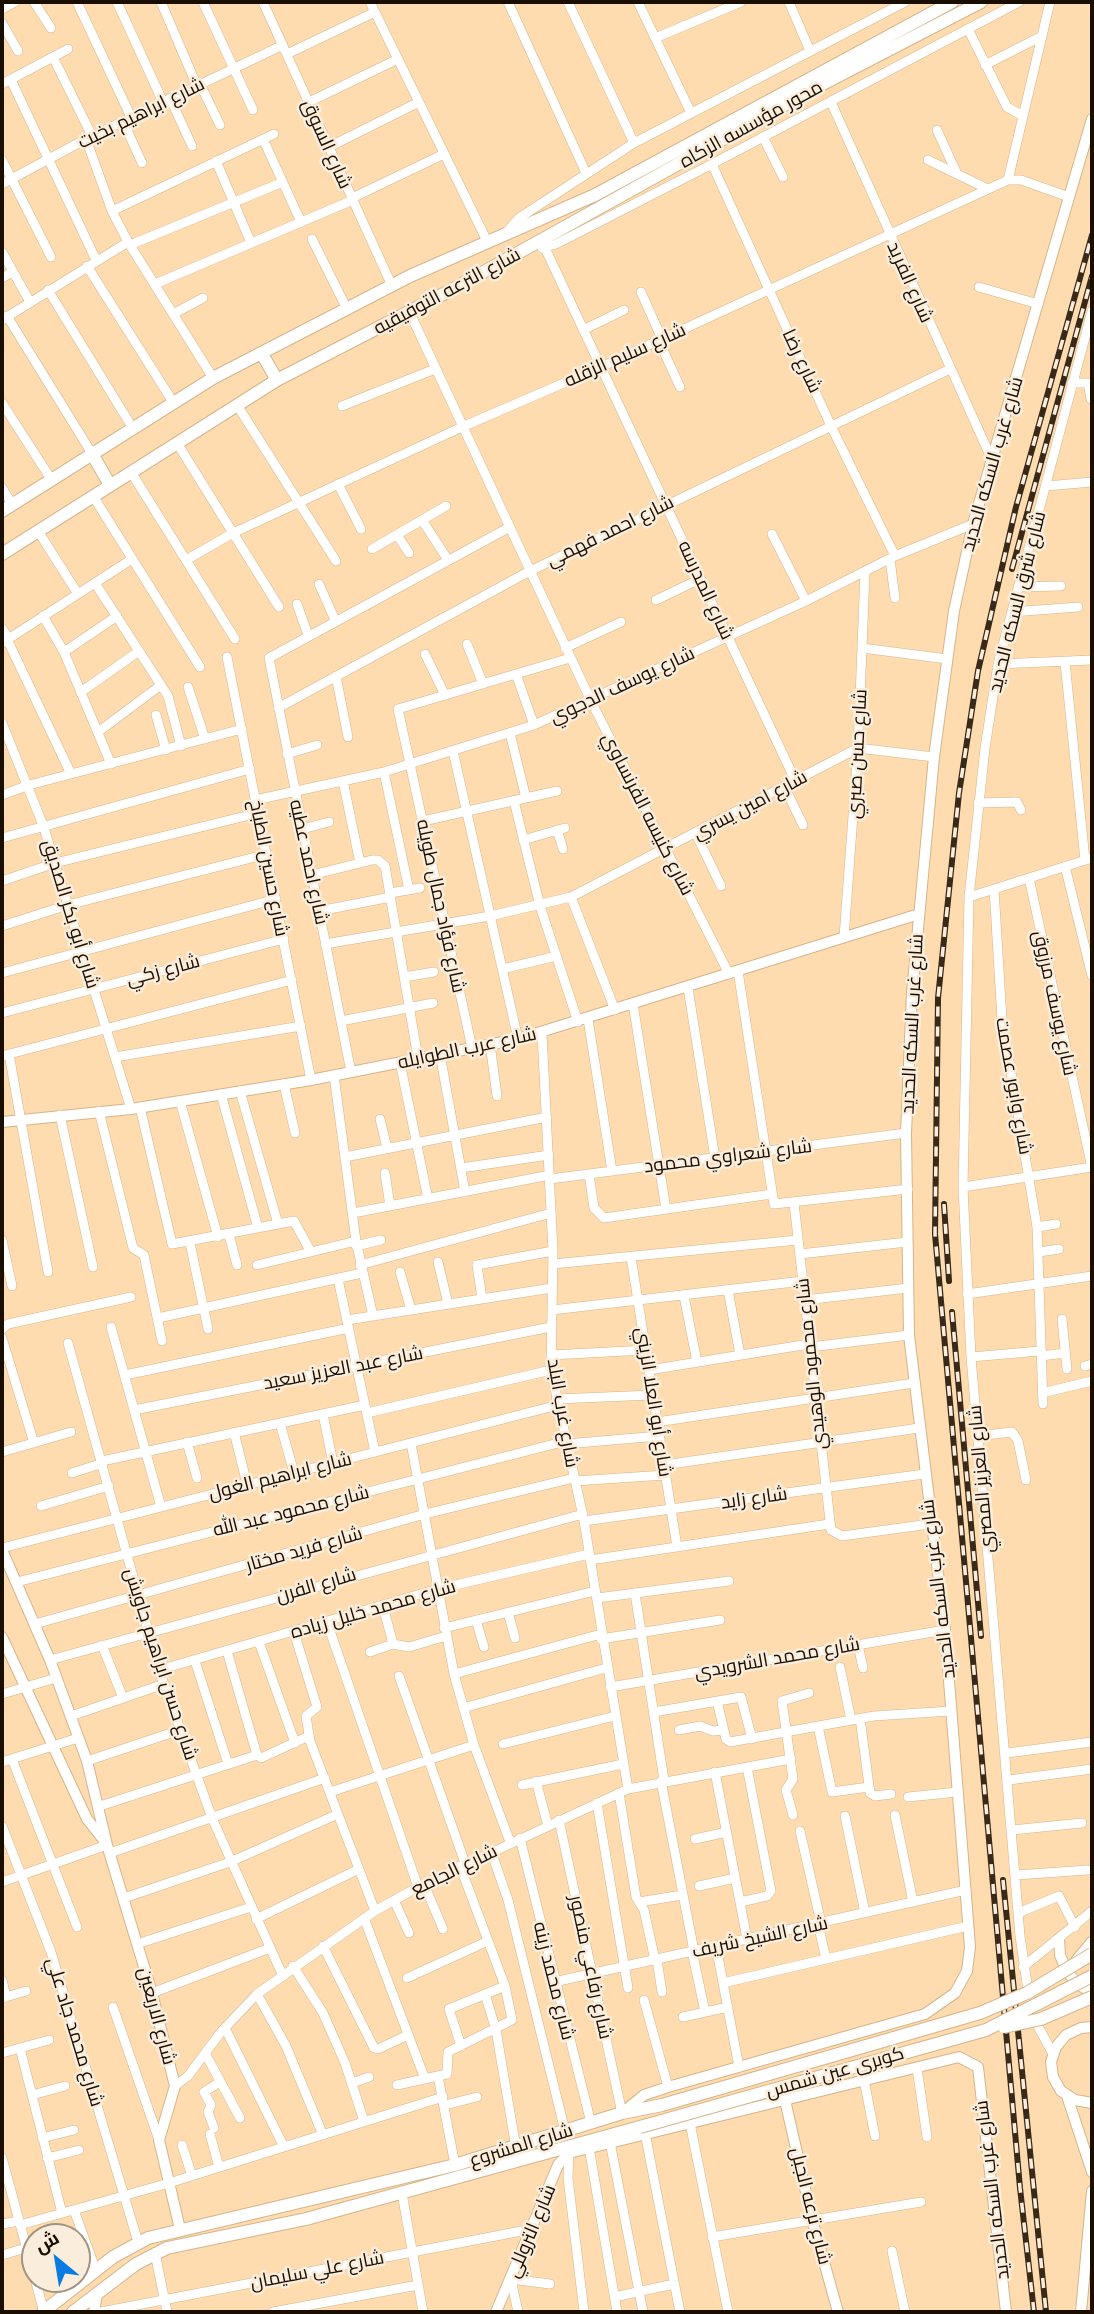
<!DOCTYPE html>
<html>
<head>
<meta charset="utf-8">
<style>
  body { margin:0 }
  #map { position:relative; width:1094px; height:2314px; overflow:hidden; background:#fedcb0; font-family:Lato,Cairo,sans-serif }
  canvas { display:block }
  .frame { position:absolute; inset:0; border:4px solid #1a0e01; pointer-events:none }
  .north { position:absolute; left:21px; top:2223px; width:70px; height:70px; box-sizing:border-box; background:#faeddb; border:2px solid #a09484; border-radius:50%; rotate:330deg; font-size:19px; font-weight:700; line-height:28px; text-align:center; color:#1a0e01 }
  .north::after { content:''; display:block; margin:auto; width:24px; height:32px; background:#097ce3; clip-path:polygon(50% 0,100% 100%,50% 72%,0 100%) }
</style>
</head>
<body>
<div id="map">
<canvas width="1094" height="2314"></canvas>
<div class="frame"></div>
<div class="north">ش</div>
</div>
<script>
const ctx = document.querySelector('canvas').getContext('2d');
ctx.lineJoin = 'round';
const poly = rows => new Path2D(rows.map(r => 'M' + r).join(''));
function strokePath(path, color, width, dash) { ctx.strokeStyle = color; ctx.lineWidth = width; ctx.lineCap = dash ? 'butt' : 'round'; ctx.setLineDash(dash || []); ctx.stroke(path); }
function drawText(font, color, halo, rows, align = 'center') {
  ctx.font = font + ' Lato,Cairo,sans-serif'; ctx.lineWidth = 5; ctx.setLineDash([]); ctx.textBaseline = 'middle'; ctx.strokeStyle = halo; ctx.fillStyle = color; for (const [text, x, y, turn = 0] of rows) {
    ctx.save(); ctx.translate(x, y); ctx.rotate((+turn || 0) * Math.PI / 180); ctx.textAlign = isNaN(turn) ? turn : align; if (halo) ctx.strokeText(text, 0, 0); ctx.fillText(text, 0, 0); ctx.restore();
  }
}
const minor = poly([
  [34,2,51,28],
  [77,2,131,117],
  [117,2,163,102],
  [161,2,197,86],
  [203,2,253,110],
  [263,2,392,286],
  [370,2,488,243],
  [508,2,586,173],
  [568,2,634,143],
  [638,2,691,113],
  [789,2,810,51],
  [2,9,15,2],
  [2,23,18,51],
  [968,29,1007,107,1023,116],
  [655,38,741,2],
  [287,54,375,12],
  [53,57,92,136],
  [985,65,1042,36],
  [11,80,96,260],
  [2,84,68,49],
  [200,84,220,125],
  [170,98,192,146],
  [309,102,398,59],
  [831,102,992,460],
  [123,121,142,163],
  [937,130,957,174],
  [763,137,783,177],
  [86,139,112,211,128,242,213,378],
  [263,139,301,222],
  [329,147,419,102],
  [2,160,51,257],
  [928,160,988,189],
  [216,161,251,243],
  [712,164,831,426,895,556],
  [1008,180,1050,2],
  [2,184,86,139,283,45],
  [352,198,444,154],
  [112,211,274,134],
  [505,234,519,218,634,143,905,2],
  [312,239,347,309],
  [130,245,283,182],
  [542,248,556,244,712,164,1019,2],
  [545,248,795,780],
  [2,252,30,302],
  [87,266,173,402],
  [2,278,12,272],
  [155,284,353,200],
  [979,287,1038,304],
  [48,290,132,427],
  [641,292,662,339],
  [409,311,591,701,729,974],
  [173,314,203,298],
  [7,316,91,452],
  [2,320,128,242],
  [583,330,624,310],
  [659,341,680,387],
  [1072,383,1088,383,1091,399],
  [2,403,51,479],
  [237,405,336,561],
  [342,406,435,369],
  [177,443,279,607],
  [131,472,235,639],
  [338,484,361,529],
  [1046,486,1092,482],
  [2,488,12,504],
  [93,496,200,667],
  [422,520,448,560],
  [38,531,78,594],
  [772,534,806,601],
  [397,535,409,553],
  [372,549,446,506],
  [890,559,895,598],
  [186,560,233,533,462,427,601,367,1008,180,1021,180,1069,197],
  [95,583,168,696,181,746],
  [319,584,335,620],
  [1018,587,1061,586],
  [656,600,700,579],
  [297,604,308,635],
  [1012,612,1078,607],
  [43,616,64,652,111,764],
  [2,628,8,638],
  [7,639,71,774],
  [2,643,132,559],
  [467,644,483,684],
  [565,648,621,622],
  [862,648,947,659],
  [64,652,117,616],
  [425,654,445,695],
  [227,657,311,1080],
  [1065,662,1085,860],
  [998,664,1092,660],
  [516,674,534,725],
  [336,676,348,737],
  [188,687,205,739],
  [81,692,139,651],
  [278,708,528,572,950,369],
  [156,715,166,750],
  [2,723,43,825,131,1109],
  [98,732,161,685],
  [510,733,526,798],
  [453,751,518,1039],
  [287,754,317,745],
  [384,772,409,890],
  [343,781,360,863],
  [784,786,803,825],
  [2,795,29,785,242,729],
  [255,800,384,772,534,725,806,601,895,556,973,524],
  [514,801,540,906,578,1022],
  [978,803,1017,802,1021,810],
  [423,821,557,791],
  [302,829,329,822],
  [557,830,563,849],
  [696,834,721,886],
  [2,838,250,769],
  [523,840,565,828],
  [1065,866,1092,976],
  [312,875,372,860,378,860,385,866,418,1058],
  [1029,878,1092,1168],
  [2,881,55,863,258,813],
  [994,889,1002,1019,1037,1227,1043,1404],
  [390,893,420,888],
  [571,897,615,1010],
  [969,897,1092,858],
  [319,911,391,897],
  [2,926,68,905,267,854],
  [844,937,858,748,865,572],
  [325,944,490,916,571,897,858,748,934,757],
  [502,969,556,956],
  [738,971,774,1204,908,1189],
  [2,973,276,899],
  [404,977,434,972],
  [688,988,715,1158],
  [633,1004,666,1209],
  [2,1013,284,939],
  [588,1019,612,1171],
  [341,1021,433,1003],
  [542,1033,553,1251,551,1370,584,1521,628,1789],
  [490,1044,497,1096],
  [472,1048,398,709,570,658],
  [9,1054,48,1272],
  [440,1054,465,1192],
  [2,1056,292,980],
  [115,1057,301,1026],
  [400,1062,428,1199],
  [351,1072,269,658,508,528],
  [334,1075,356,1241,373,1316],
  [284,1084,295,1133],
  [240,1091,278,1224],
  [221,1094,258,1228],
  [180,1101,218,1237],
  [140,1107,172,1244,294,1221,311,1252],
  [99,1111,133,1248,144,1255,162,1341],
  [60,1115,93,1267],
  [380,1119,387,1148],
  [345,1157,547,1117],
  [461,1168,549,1155],
  [385,1173,390,1206],
  [589,1174,594,1208,604,1218,772,1194],
  [550,1179,906,1133],
  [963,1187,1092,1167],
  [794,1203,831,1530,842,1536,930,1524],
  [353,1213,550,1175],
  [1037,1227,1056,1224],
  [229,1235,237,1265],
  [2,1240,12,1286],
  [190,1243,208,1329],
  [356,1246,381,1240],
  [1039,1252,1059,1249],
  [800,1254,907,1242],
  [631,1257,677,1547],
  [438,1262,448,1304],
  [553,1264,798,1240],
  [257,1265,356,1241],
  [360,1265,551,1213],
  [400,1272,411,1310],
  [338,1279,375,1452],
  [728,1290,740,1355],
  [967,1294,1092,1276],
  [684,1296,697,1362],
  [482,1299,477,1265,553,1251],
  [805,1300,908,1288],
  [552,1310,803,1281],
  [158,1318,362,1273],
  [1062,1319,1067,1369],
  [347,1320,552,1288],
  [111,1327,161,1507],
  [2,1329,8,1324,131,1297],
  [2,1338,34,1443],
  [68,1343,159,1670,212,1818,282,1974],
  [810,1347,909,1335],
  [551,1355,646,1350],
  [1041,1356,1065,1353],
  [971,1357,1040,1351],
  [1085,1366,1092,1364],
  [649,1370,809,1344],
  [125,1375,349,1328],
  [1042,1393,1092,1381],
  [556,1399,653,1395],
  [134,1410,551,1327],
  [367,1413,551,1370],
  [323,1414,333,1463],
  [657,1422,914,1383],
  [280,1423,294,1473],
  [234,1432,247,1484],
  [977,1436,1012,1432,1018,1441,1026,1480],
  [187,1442,197,1478],
  [411,1443,454,1674,474,1745,510,1842],
  [566,1444,659,1436],
  [2,1452,71,1432],
  [102,1461,365,1405],
  [664,1465,919,1428],
  [72,1473,103,1463],
  [575,1481,665,1475],
  [41,1506,109,1486],
  [584,1521,924,1474],
  [2,1548,558,1405],
  [590,1560,829,1524],
  [17,1582,566,1441],
  [635,1593,664,1780],
  [597,1598,729,1581],
  [383,1606,393,1644],
  [508,1612,515,1638],
  [476,1620,484,1647],
  [327,1622,418,1887],
  [35,1624,425,1514,574,1478],
  [444,1628,595,1591],
  [294,1632,317,1707,306,1716,310,1741,375,1911],
  [601,1639,720,1620],
  [259,1642,295,1743],
  [102,1645,123,1698],
  [858,1645,863,1668],
  [227,1651,257,1755],
  [370,1652,393,1644,409,1647,446,1636],
  [50,1660,583,1514],
  [195,1661,228,1764],
  [840,1667,851,1720],
  [159,1670,438,1589,589,1554],
  [454,1674,601,1634],
  [399,1676,465,1863],
  [610,1687,945,1630],
  [2,1694,56,1678],
  [717,1701,726,1739,730,1742,874,1716,951,1711],
  [463,1708,606,1668],
  [654,1712,741,1697,752,1739],
  [71,1716,164,1684],
  [860,1718,870,1793,875,1796,891,1794],
  [818,1726,832,1792,869,1787],
  [679,1730,700,1726,713,1731,723,1730],
  [503,1744,615,1716],
  [1007,1753,1092,1742],
  [257,1755,261,1758,309,1736],
  [12,1759,77,1927],
  [87,1761,180,1730],
  [2,1762,78,1738],
  [715,1772,747,1939],
  [1009,1780,1092,1769],
  [536,1781,548,1826],
  [661,1781,694,1951],
  [522,1785,623,1764],
  [330,1792,474,1745],
  [619,1793,636,1897,644,1910,655,1960],
  [908,1797,958,1792],
  [597,1803,628,1988],
  [100,1806,257,1755],
  [793,1815,786,1790,793,1779,782,1701,809,1693],
  [895,1815,913,1902],
  [845,1816,865,1913],
  [559,1820,622,2113],
  [2,1826,51,1952,138,2242],
  [1012,1830,1082,1823],
  [800,1831,821,1923],
  [520,1838,591,2123],
  [695,1839,727,1832],
  [491,1851,508,1900,565,2131],
  [110,1853,325,1778],
  [1016,1875,1088,1870],
  [2,1882,107,1845],
  [424,1884,443,1929],
  [699,1886,735,1878],
  [124,1898,230,1862,338,1814],
  [394,1900,409,1933],
  [639,1902,682,1895],
  [740,1902,767,1896,771,1891,747,1767],
  [1018,1913,1059,1896,1075,1927],
  [364,1918,425,2079],
  [256,1919,359,1869],
  [818,1924,826,1959],
  [137,1944,251,1907],
  [323,1946,374,2048,378,2049,408,2035],
  [716,1946,739,2067],
  [692,1951,705,2012],
  [657,1960,662,1992],
  [293,1966,323,2013,345,2063,364,2121],
  [1023,1967,1092,1911],
  [407,1978,488,1941],
  [2,1980,6,1997],
  [554,1982,966,1890],
  [723,1983,968,1926],
  [152,1993,270,1948],
  [257,1994,286,2046,323,2135],
  [485,1994,496,2030,516,2148],
  [1029,1997,1020,1936,971,1357,963,1187,969,897,985,748,998,664,1092,311],
  [2,1998,26,1991],
  [644,2000,668,2087],
  [113,2007,159,2140],
  [683,2017,728,2007],
  [1033,2017,1053,2054],
  [225,2028,284,2147],
  [461,2046,449,2009,505,1986],
  [20,2048,62,2213],
  [2,2053,49,2040],
  [205,2053,240,2118],
  [917,2068,927,2137],
  [438,2076,455,2165],
  [864,2080,875,2136],
  [352,2083,369,2077],
  [397,2085,447,2074,448,2052,512,2020,505,1986,460,1866],
  [175,2086,188,2076,221,2032,257,1994,375,1911,418,1887,628,1789,791,1759],
  [32,2095,65,2086],
  [445,2105,477,2097],
  [690,2123,728,2312],
  [214,2128,208,2112,211,2105,204,2092,220,2082],
  [645,2133,680,2312],
  [210,2134,219,2167],
  [42,2138,74,2130],
  [610,2142,643,2312],
  [182,2145,192,2176],
  [589,2147,617,2312],
  [569,2150,568,2178,584,2312],
  [2,2158,44,2312],
  [47,2158,79,2150],
  [402,2193,423,2312],
  [74,2210,96,2271],
  [2,2224,19,2221],
  [20,2225,169,2183,443,2097],
  [712,2237,921,2202],
  [892,2251,905,2312],
  [155,2253,167,2312],
  [2,2255,26,2248],
  [614,2297,674,2284],
  [101,2312,532,2229],
  [273,2312,418,2285],
  [518,2312,511,2279,550,2284]
]);
const tertiary = poly([
  [2,1122,131,1109,311,1080,518,1039,919,914],
  [2,1550,50,1660,87,1761,107,1845,152,1993,175,2086,159,2140,180,2229],
  [2,1637,87,1819,106,1843],
  [1059,1939,1060,1955,1067,1972,1079,1985,1092,1992],
  [1092,2027,1081,2028,1066,2035,1056,2047,1051,2062,1053,2077,1061,2091,1075,2100,1092,2103],
  [1067,2096,1092,2172],
  [785,2100,812,2219,838,2312],
  [622,2113,644,2095,668,2087,925,2014,955,1993,967,1971,970,1947,945,1630,909,1335,906,1133,912,993,934,757,954,611,973,524,1092,119],
  [94,2312,97,2294],
  [496,2312,558,2165,569,2153,959,2057,978,2067,1006,2312],
  [1081,2312,1092,2191]
]);
const secondary = poly([
  [262,354,277,380],
  [91,452,110,485],
  [2,511,213,378,410,276,595,195,952,2],
  [2,554,277,380,453,289,815,88,981,2],
  [1077,1961,1092,1943],
  [43,2312,113,2257,148,2238,455,2165,622,2113,662,2105],
  [73,2312,136,2264,167,2248,306,2219,640,2127]
]);
const rail = poly([
  [1012,569,1092,276],
  [944,1204,949,1281],
  [952,1312,981,1636],
  [1003,1880,1046,2312],
  [1034,2312,1020,2188,935,1234,938,998,959,793,978,671,1016,507,1092,235]
]);
const secondaryBridge = poly([
  [1004,2027,1041,2019,1092,1997],
  [662,2105,980,2013,1027,1993,1092,1954],
  [640,2127,986,2030,1092,1976]
]);
const streetNames = [
  ["شارع ابراهيم بخيت",141,113,-26],
  ["محور مؤسسه الزكاه",751,124,-29],
  ["شارع السوق",327,144,66],
  ["شارع الفريد",910,282,66],
  ["شارع الترعه التوفيقيه",447,291,-28],
  ["شارع سليم الزقله",625,355,-24],
  ["شارع رضا",802,361,65],
  ["شارع غرب السكه الحديد",992,464,-74],
  ["شارع احمد فهمي",610,531,-26],
  ["شارع المدرسه",706,590,65],
  ["شارع شرق السكه الحديد",1017,602,-76],
  ["شارع يوسف الدجوي",622,685,-25],
  ["شارع حسن صبري",857,754,-87],
  ["شارع امين يسري",750,805,-28],
  ["شارع كنيسه الفرنساوي",648,814,63],
  ["شارع احمد عطيه",309,862,78],
  ["شارع حسين الطباخ",269,868,79],
  ["شارع فؤاد جمال طويله",441,906,78],
  ["شارع أبو بكر الصديق",71,914,73],
  ["شارع زكي",163,970,-15],
  ["شارع يوسف مرزوق",1055,1003,78],
  ["شارع غرب السكه الحديد",912,1024,-87],
  ["شارع عرب الطوايله",467,1048,-12],
  ["شارع وابور عصمت",1014,1086,80],
  ["شارع شعراوي محمود",728,1156,-7],
  ["شارع محمود الوهيدي",811,1364,-96],
  ["شارع عبد العزيز سعيد",343,1368,-11],
  ["شارع أبو العلا الزيني",654,1402,81],
  ["شارع غرب البلد",563,1413,80],
  ["شارع ابراهيم الغول",280,1476,-14],
  ["شارع العزيز المصري",981,1479,-95],
  ["شارع زايد",754,1498,-8],
  ["شارع محمود عبد الله",291,1511,-14],
  ["شارع فريد مختار",304,1549,-16],
  ["شارع الفرن",316,1585,-16],
  ["شارع غرب السكه الحديد",938,1589,-97],
  ["شارع محمد خليل زياده",373,1609,-16],
  ["شارع محمد الشرويدي",777,1658,-10],
  ["شارع حسن ابراهيم جاويش",161,1664,72],
  ["شارع الجامع",454,1870,-26],
  ["شارع الشيخ شريف",760,1937,-12],
  ["شارع رفاعي منصور",591,1967,78],
  ["شارع محمد زينه",554,1981,76],
  ["شارع الاربعين",157,2016,75],
  ["شارع محمد جاد علي",75,2032,73],
  ["كوبرى عين شمس",835,2072,-16],
  ["شارع المشروع",521,2145,-17],
  ["شارع غرب السكه الحديد",992,2190,-97],
  ["شارع ترعه الجبل",811,2206,76],
  ["شارع التروللي",531,2231,-67],
  ["شارع علي سليمان",317,2270,-11]
];
strokePath(minor, '#d5b489', 10);
strokePath(tertiary, '#d5b489', 12);
strokePath(secondary, '#d5b489', 14);
strokePath(minor, '#fff', 9);
strokePath(tertiary, '#fff', 10);
strokePath(secondary, '#fff', 12);
strokePath(rail, '#382918', 6);
strokePath(rail, '#faeddb', 3.5, [10]);
strokePath(secondaryBridge, '#d5b489', 14, []);
strokePath(secondaryBridge, '#fff', 12);
drawText('19px', '#1a0e01', '#faeddb', streetNames);
</script>
</body>
</html>
